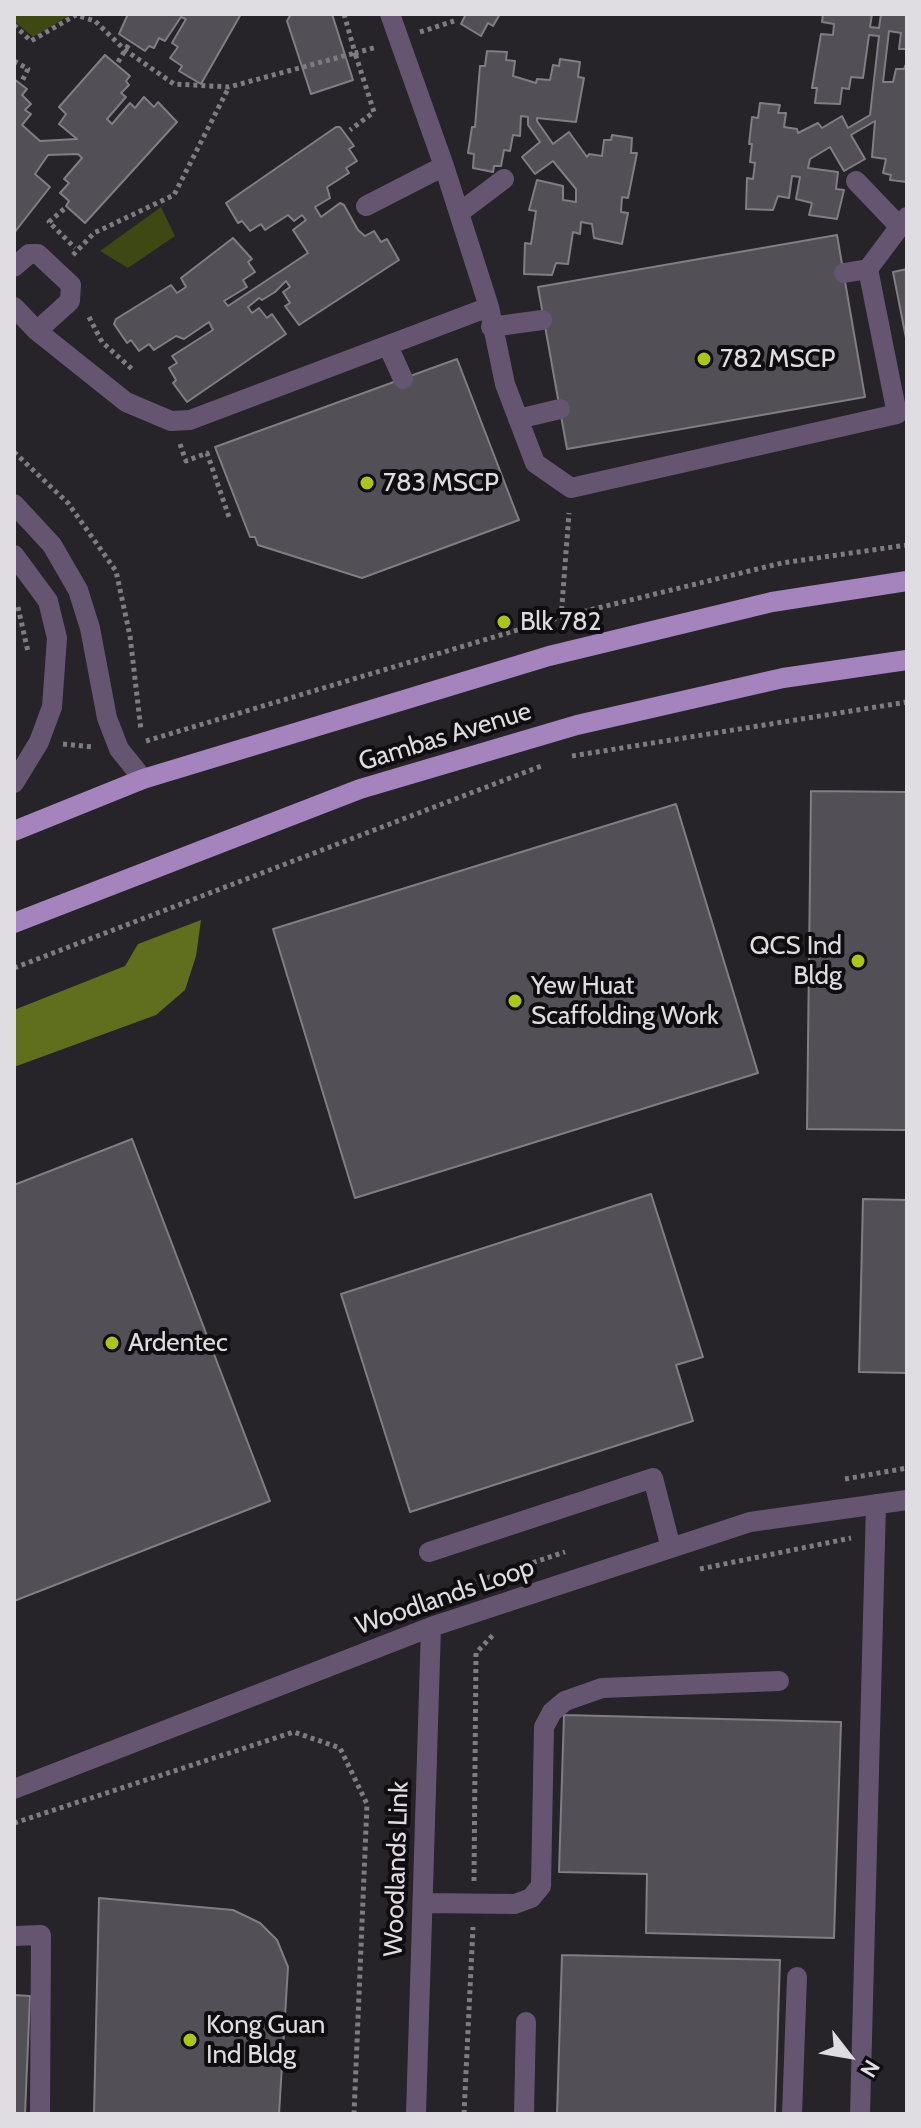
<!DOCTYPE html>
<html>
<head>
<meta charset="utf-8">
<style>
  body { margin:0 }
  #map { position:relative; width:921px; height:2128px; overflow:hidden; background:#262329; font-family:Cabin,sans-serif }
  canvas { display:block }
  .frame { position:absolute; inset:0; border:16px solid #e0dde2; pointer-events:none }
  .north { position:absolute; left:809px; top:2016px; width:80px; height:80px; -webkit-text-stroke:6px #0f0d10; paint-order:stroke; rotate:121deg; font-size:22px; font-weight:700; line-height:32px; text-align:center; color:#e0dde2 }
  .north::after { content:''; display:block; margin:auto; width:28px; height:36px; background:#e0dde2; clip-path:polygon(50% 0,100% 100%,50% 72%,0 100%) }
</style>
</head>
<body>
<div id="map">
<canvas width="921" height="2128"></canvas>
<div class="frame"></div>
<div class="north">N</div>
</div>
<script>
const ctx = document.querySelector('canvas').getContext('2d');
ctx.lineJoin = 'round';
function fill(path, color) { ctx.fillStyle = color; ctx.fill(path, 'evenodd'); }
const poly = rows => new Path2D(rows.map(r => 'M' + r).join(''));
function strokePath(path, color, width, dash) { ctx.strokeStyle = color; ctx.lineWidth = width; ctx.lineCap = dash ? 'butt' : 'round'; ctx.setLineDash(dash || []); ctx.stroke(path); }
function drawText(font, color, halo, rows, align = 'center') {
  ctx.font = font + ' Cabin,sans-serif'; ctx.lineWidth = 8; ctx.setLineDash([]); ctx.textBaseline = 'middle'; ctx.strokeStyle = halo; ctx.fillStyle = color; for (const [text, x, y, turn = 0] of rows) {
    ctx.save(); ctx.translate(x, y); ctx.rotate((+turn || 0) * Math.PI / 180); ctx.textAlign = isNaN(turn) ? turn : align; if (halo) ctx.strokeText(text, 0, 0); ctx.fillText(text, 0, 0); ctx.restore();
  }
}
const green = poly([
  [14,14,72,14,33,37,14,21],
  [161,207,175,236,128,268,100,251]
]);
const water = poly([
  [201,920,196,956,185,990,156,1015,14,1067,14,1010,125,966,138,944]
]);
const building = poly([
  [128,14,241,14,201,84,179,71,182,66,170,58,178,47,172,43,186,19,181,17,165,41,159,38,154,48,149,46,145,51,119,34,128,14],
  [291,14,332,14,353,80,311,94,287,21,291,14],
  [466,14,500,14,493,26,488,23,481,36,461,24,466,14],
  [823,14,872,14,870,27,879,28,881,14,907,14,907,56,906,49,899,49,901,33,889,31,883,82,893,82,896,69,904,69,907,62,907,182,890,180,891,175,883,173,886,159,872,157,875,121,851,135,865,159,844,171,830,147,810,159,808,168,838,172,836,189,844,190,837,219,809,215,812,203,796,199,800,177,792,176,789,198,778,196,773,210,746,209,747,178,753,179,755,163,750,162,752,144,749,144,752,117,758,118,760,103,780,105,778,113,786,113,784,127,797,129,798,133,818,123,822,128,842,116,848,128,870,115,879,36,869,35,863,78,851,77,849,89,842,88,840,104,815,103,817,88,812,88,821,34,833,35,834,24,822,22,823,14],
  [487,51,507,52,506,60,515,61,513,76,536,83,537,79,550,80,553,65,559,66,560,59,580,62,578,77,584,78,576,122,537,118,537,121,553,144,569,132,587,157,589,154,602,156,604,140,611,140,612,135,632,138,631,153,637,153,628,198,622,197,621,212,628,213,622,244,594,238,592,224,581,222,580,234,573,232,568,264,556,263,552,275,524,274,525,243,531,244,536,211,529,210,537,180,563,186,563,200,576,202,576,189,553,161,535,174,522,157,540,142,528,125,528,117,521,116,520,136,513,135,510,151,504,150,501,166,494,166,493,172,473,168,474,154,468,153,472,127,475,127,480,66,485,66,487,51],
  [105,55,130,76,126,81,129,85,121,93,126,97,107,119,112,124,130,103,135,108,144,97,154,107,158,102,177,122,85,223,66,206,69,201,60,193,69,183,64,179,82,158,78,154,48,155,35,174,50,187,14,233,14,79,27,89,22,95,31,104,25,110,31,114,22,125,40,141,77,139,59,124,66,114,59,107,105,55],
  [336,127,340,127,354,146,349,149,357,161,346,168,349,173,327,187,330,198,315,207,321,217,340,203,344,205,358,230,365,236,374,231,381,242,387,239,399,260,299,325,285,306,290,303,283,292,290,287,286,281,275,292,262,300,259,298,248,307,252,313,259,308,267,318,272,314,286,334,187,402,173,383,176,380,169,368,177,363,172,356,213,330,209,322,184,339,176,336,154,350,149,344,139,351,131,340,127,343,114,324,116,319,171,285,177,293,186,287,181,278,233,238,252,259,248,262,255,272,243,280,247,287,224,301,228,306,308,253,293,230,306,220,302,215,294,221,288,215,265,230,261,224,250,231,242,221,238,223,226,203,336,127],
  [837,235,865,397,567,449,538,287,837,235],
  [907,269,907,343,893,272,907,269],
  [457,359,519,520,362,578,258,545,255,537,250,537,215,447,457,359],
  [811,791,907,792,907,1130,807,1129,811,791],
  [676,804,758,1073,355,1198,273,929,676,804],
  [132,1139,270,1501,14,1601,14,1185,132,1139],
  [651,1194,703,1357,676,1365,693,1421,410,1512,341,1294,651,1194],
  [863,1199,907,1200,907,1373,859,1372,863,1199],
  [564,1715,841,1722,834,1938,646,1933,647,1874,559,1872,564,1715],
  [99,1898,233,1910,260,1923,277,1940,288,1967,279,2114,94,2114,99,1898],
  [562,1955,780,1960,775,2114,557,2114,562,1955],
  [14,1995,30,1996,25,2114,14,2114,14,1995]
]);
const path = poly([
  [344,14,355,53,377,47],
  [14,25,31,41,76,15,95,21,125,50,174,84,229,87,355,53,374,112,350,130],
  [420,32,454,21],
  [14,61,28,69,22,81],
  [118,62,129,44],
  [64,209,49,222,75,248],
  [73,255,94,233,174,195,229,87],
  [89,317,102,342,133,370],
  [180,444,186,461,207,453,229,517],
  [14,452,68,503,116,571,130,636,141,730],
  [18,607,28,652],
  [561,618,569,513],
  [146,741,561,617,782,563,907,545],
  [63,744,93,747],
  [572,756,907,702],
  [14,968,544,765],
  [845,1479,907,1468],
  [700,1569,851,1538],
  [472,1583,565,1552],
  [14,1823,294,1732,340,1748,367,1804,354,2114],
  [474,1881,476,1653,494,1634],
  [464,2114,473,1927]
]);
const minor = poly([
  [390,14,444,166,489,307,505,384,535,463,571,488,897,414,868,269,907,217],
  [856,181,898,225],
  [366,206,444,166],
  [459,213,504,179],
  [14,267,29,254,38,254,71,285,70,301,37,331],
  [844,273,868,269],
  [14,307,37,331,126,402,171,421,190,420,489,307],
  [491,327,542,320],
  [389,348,403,379],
  [518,419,560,409],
  [14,504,52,545,78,590,90,628,107,718,119,749,143,779],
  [14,555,48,601,57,638,52,707,39,742,14,783],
  [429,1552,653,1478,671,1548],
  [14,1789,431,1627,750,1522,907,1500],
  [423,1903,515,1904,531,1898,541,1886,544,1727,552,1712,565,1701,602,1688,779,1681],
  [14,1936,41,1935,40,2114],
  [416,2114,431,1627],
  [524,2114,526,2022],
  [792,2114,797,1977],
  [860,2114,876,1504]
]);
const major = poly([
  [14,831,143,779,549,656,772,602,907,581],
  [14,923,360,789,577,725,783,678,907,660]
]);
const markers = [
  [704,359,8,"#aac719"],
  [367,483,8,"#aac719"],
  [504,622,8,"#aac719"],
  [858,961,8,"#aac719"],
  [515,1001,8,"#aac719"],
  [112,1343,8,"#aac719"],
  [190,2040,8,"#aac719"]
];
const poiNames = [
  ["782 MSCP",720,359],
  ["783 MSCP",383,483],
  ["Blk 782",520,622],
  ["QCS Ind",842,946,"right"],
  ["Bldg",842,976,"right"],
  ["Yew Huat",531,986],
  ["Scaffolding Work",531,1016],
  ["Ardentec",128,1343],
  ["Kong Guan",206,2025],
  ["Ind Bldg",206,2055]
];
const streetNames = [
  ["Gambas Avenue",445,737,-17],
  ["Woodlands Loop",445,1597,-19],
  ["Woodlands Link",397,1869,-88]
];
fill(green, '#3d4812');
fill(water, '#5f6f1d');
fill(building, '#534f56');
strokePath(building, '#817d84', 2);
strokePath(path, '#7f7c81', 5, [4, 4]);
strokePath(minor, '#655571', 20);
strokePath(major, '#a584bd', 20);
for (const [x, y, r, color] of markers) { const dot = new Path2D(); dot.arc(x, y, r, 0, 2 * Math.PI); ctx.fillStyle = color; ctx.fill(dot); strokePath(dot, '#0f0d10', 3); }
drawText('26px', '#e0dde2', '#0f0d10', poiNames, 'left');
drawText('26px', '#e0dde2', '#0f0d10', streetNames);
</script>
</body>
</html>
